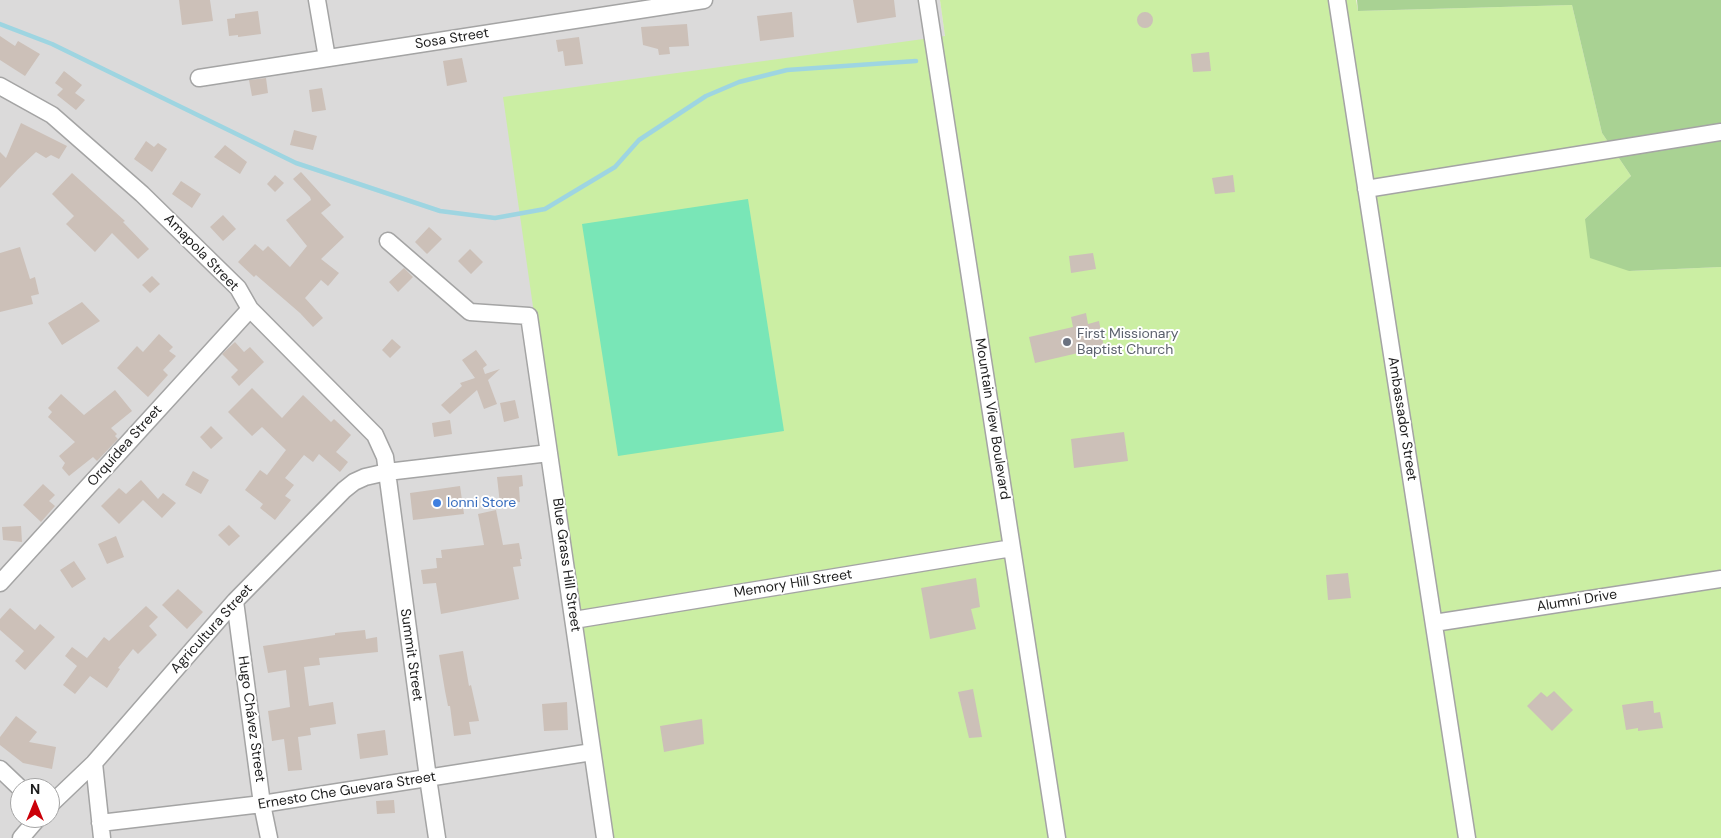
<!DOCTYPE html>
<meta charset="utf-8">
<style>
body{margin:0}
#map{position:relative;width:1721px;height:838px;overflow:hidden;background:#efeae2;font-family:"DM Sans",sans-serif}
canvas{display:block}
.north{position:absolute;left:10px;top:778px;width:50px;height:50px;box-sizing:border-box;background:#fff;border:1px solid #a5a5a5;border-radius:50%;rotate:0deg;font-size:14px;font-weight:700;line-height:20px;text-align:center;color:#1d1d1d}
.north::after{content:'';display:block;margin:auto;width:18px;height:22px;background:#cb0009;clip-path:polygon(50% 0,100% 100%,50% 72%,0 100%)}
</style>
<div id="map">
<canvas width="1721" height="838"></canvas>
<div class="north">N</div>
</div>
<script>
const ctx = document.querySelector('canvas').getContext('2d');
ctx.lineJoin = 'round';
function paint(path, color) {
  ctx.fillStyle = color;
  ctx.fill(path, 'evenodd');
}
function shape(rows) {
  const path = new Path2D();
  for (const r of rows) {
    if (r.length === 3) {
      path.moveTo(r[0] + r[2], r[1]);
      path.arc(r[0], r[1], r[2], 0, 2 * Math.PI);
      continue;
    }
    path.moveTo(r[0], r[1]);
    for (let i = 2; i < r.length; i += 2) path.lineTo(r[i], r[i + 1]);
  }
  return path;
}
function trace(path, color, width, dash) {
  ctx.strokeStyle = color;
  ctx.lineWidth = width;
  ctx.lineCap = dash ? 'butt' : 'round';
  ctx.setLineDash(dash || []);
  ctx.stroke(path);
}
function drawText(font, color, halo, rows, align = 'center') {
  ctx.font = font + ' "DM Sans",sans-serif';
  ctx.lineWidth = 4;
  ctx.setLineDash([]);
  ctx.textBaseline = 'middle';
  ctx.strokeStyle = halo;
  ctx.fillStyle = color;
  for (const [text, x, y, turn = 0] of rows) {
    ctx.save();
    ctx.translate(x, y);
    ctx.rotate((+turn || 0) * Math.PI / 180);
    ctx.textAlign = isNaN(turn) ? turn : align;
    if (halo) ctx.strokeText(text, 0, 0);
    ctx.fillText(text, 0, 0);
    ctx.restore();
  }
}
const residential = shape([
 [0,0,940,0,945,35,609,838,0,838],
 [20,788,50,788,50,818,20,818]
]);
const grass = shape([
 [940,0,1356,0,1358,11,1572,5,1602,133,1631,176,1585,219,1629,271,1721,267,1721,838,609,838,503,97,945,36]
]);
const forest = shape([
 [1357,0,1721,0,1721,267,1629,271,1590,258,1585,219,1631,176,1602,133,1572,5,1358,11]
]);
const pitch = shape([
 [748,199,784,431,618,456,582,224]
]);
const stream = shape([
 [0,24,52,44,296,163,440,211,495,218,545,209,615,167,639,140,706,96,739,82,787,70,916,61]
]);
const building = shape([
 [179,0,210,0,213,21,182,25],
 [853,0,894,0,896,17,857,23],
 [258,11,261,34,238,37,238,35,229,36,227,19,235,18,235,14],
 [1145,20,8],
 [792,12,794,37,760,41,757,16],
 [687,24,689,46,669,47,670,54,659,55,658,49,643,45,641,27],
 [0,36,15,46,18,41,40,54,25,76,0,60],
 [579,37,583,64,565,66,563,51,558,52,556,40],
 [1209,52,1211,71,1193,72,1191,54],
 [462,58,467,82,447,86,443,61],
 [64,71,82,85,75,93,85,100,76,110,57,95,63,89,55,83],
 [266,78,268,93,252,96,249,80],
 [322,88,326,110,312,112,309,90],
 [21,123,67,146,59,159,51,155,46,158,36,152,18,169,0,188,0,152,6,158],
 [294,130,317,136,313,150,290,145],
 [146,141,154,147,158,143,167,149,152,172,134,159],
 [225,145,247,162,240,174,214,157],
 [301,172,331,205,321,213,344,237,321,259,339,273,328,286,321,280,305,298,323,318,313,327,300,313,256,275,254,277,238,262,255,244,263,251,268,246,290,267,307,246,286,220,311,200,310,197,293,179],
 [72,173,125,221,123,222,149,249,138,259,112,233,95,252,66,224,74,216,52,194],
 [275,175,284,183,275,192,267,184],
 [1233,175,1235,192,1215,194,1212,178],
 [181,181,201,194,192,208,172,194],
 [223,215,236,229,223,241,210,227],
 [429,227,442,239,427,254,415,242],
 [20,247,30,279,35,277,39,294,31,296,33,304,0,312,0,253],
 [470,249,483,262,471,274,458,261],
 [1093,253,1096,269,1071,273,1069,256],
 [404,268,413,277,398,292,389,282],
 [152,276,160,284,150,293,142,285],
 [82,302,100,321,62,345,48,323],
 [1086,313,1088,324,1099,321,1104,347,1035,363,1029,337,1073,327,1071,317],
 [159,334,173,347,169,351,176,356,163,370,168,375,148,397,117,368,137,346,143,352],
 [392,339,401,347,390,358,382,350],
 [235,342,244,352,250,347,264,362,239,386,231,377,238,370,222,354],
 [476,350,487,365,483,368,485,374,500,369,488,380,497,404,484,409,477,390,450,414,441,405,462,386,460,383,475,378,462,360],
 [252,388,282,418,303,395,331,422,334,419,351,435,336,452,348,462,340,472,319,454,313,462,304,455,285,478,294,485,285,496,291,500,275,520,260,508,263,504,245,490,260,470,267,475,286,450,262,427,252,436,228,412],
 [115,390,132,411,111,428,117,434,115,436,118,439,97,461,93,457,69,476,62,468,65,463,59,456,75,442,48,417,52,412,48,408,61,394,84,415],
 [515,400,519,418,504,422,500,403],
 [450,420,452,434,434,437,432,423],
 [211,426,223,438,211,449,200,437],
 [1124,432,1128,461,1074,468,1071,439],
 [193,471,209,480,201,494,185,485],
 [522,475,523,486,519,487,520,502,500,504,497,477],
 [141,480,158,499,163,493,176,503,162,518,143,500,119,524,101,506,119,488,126,494],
 [43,484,55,495,49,501,55,506,41,522,23,505],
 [460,486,464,514,413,520,410,493],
 [496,510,503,545,519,543,522,559,520,559,521,566,513,567,519,599,441,614,436,583,423,584,421,570,437,568,436,558,442,558,441,550,484,545,478,514],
 [229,525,240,536,229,546,218,535],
 [21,526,22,542,3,540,2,527],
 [116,536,124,557,107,564,98,544],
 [74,561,86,579,72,588,60,570],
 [1348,573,1351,598,1328,600,1326,575],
 [976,578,980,607,971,609,976,629,930,639,921,588],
 [178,589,203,612,187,629,162,605],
 [146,606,158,617,149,626,157,635,138,654,133,649,118,668,120,669,107,688,90,676,75,694,63,685,77,666,65,656,72,647,87,658,104,637,109,641],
 [10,608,35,630,40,624,55,637,25,670,15,661,24,651,0,630,0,619],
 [365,630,366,639,377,637,378,652,319,658,320,665,304,667,309,706,333,702,336,724,310,728,311,735,298,737,302,770,288,771,284,739,272,741,268,711,290,707,286,670,268,673,263,646,335,635,335,633],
 [463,651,469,686,471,685,479,721,469,722,471,734,454,736,450,706,448,706,445,691,439,655],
 [973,689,982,737,969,738,958,692],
 [1554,691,1573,710,1552,731,1527,706,1541,692,1547,697],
 [1649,701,1653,701,1654,713,1660,712,1663,728,1638,731,1638,728,1626,730,1622,705],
 [567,702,568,730,544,731,542,704],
 [16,716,37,732,29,742,56,747,52,769,23,763,0,745,0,737],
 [702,719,704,744,664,752,660,726],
 [385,730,388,755,360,759,357,734],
 [394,800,395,813,377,814,376,801]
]);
const street = shape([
 [317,0,327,58],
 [927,0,1057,838],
 [1337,0,1467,838],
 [199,78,704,0],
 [0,86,52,115,142,194,238,288,250,309,375,435,385,457,428,778,437,838],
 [1366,189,1721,132],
 [388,241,470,312,529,316,605,838],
 [0,583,250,309],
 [235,601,262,804,269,838],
 [574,620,1012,548],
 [1434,623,1721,579],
 [94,763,102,838],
 [0,769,20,788],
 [50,805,94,763,235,601,344,490,354,482,365,477,387,472,549,453],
 [100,823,262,804,592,752],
 [21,838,38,818]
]);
const markers = [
 [1067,342,5,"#6b7280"],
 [437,503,5,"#3f7fe0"]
];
const streetNames = [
 ["Sosa Street",452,39,-9],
 ["Amapola Street",201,253,46],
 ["Mountain View Boulevard",992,419,81],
 ["Ambassador Street",1402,419,81],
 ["Orquídea Street",125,446,-48],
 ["Blue Grass Hill Street",566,565,82],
 ["Memory Hill Street",793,584,-9],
 ["Alumni Drive",1577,601,-9],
 ["Agricultura Street",212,629,-48],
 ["Summit Street",411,655,82],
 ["Hugo Chávez Street",251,719,82],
 ["Ernesto Che Guevara Street",347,791,-9]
];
const worshipNames = [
 ["First Missionary",1077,334],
 ["Baptist Church",1077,350]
];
const shopNames = [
 ["Ionni Store",447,503]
];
paint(residential, '#dbdada');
paint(grass, '#cbeea3');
paint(forest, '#a9d293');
paint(pitch, '#79e6b7');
trace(stream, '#9ed5e1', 4.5);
paint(building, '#ccc0b8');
trace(street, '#a4a4a4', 19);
trace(street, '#fff', 16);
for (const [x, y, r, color] of markers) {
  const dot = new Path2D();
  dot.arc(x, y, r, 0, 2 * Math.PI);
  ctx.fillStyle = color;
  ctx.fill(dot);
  trace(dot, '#fff', 2);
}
drawText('14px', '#1d1d1d', '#fff', streetNames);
drawText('14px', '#5b616d', '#fff', worshipNames, 'left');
drawText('14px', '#366cbe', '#fff', shopNames, 'left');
</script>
